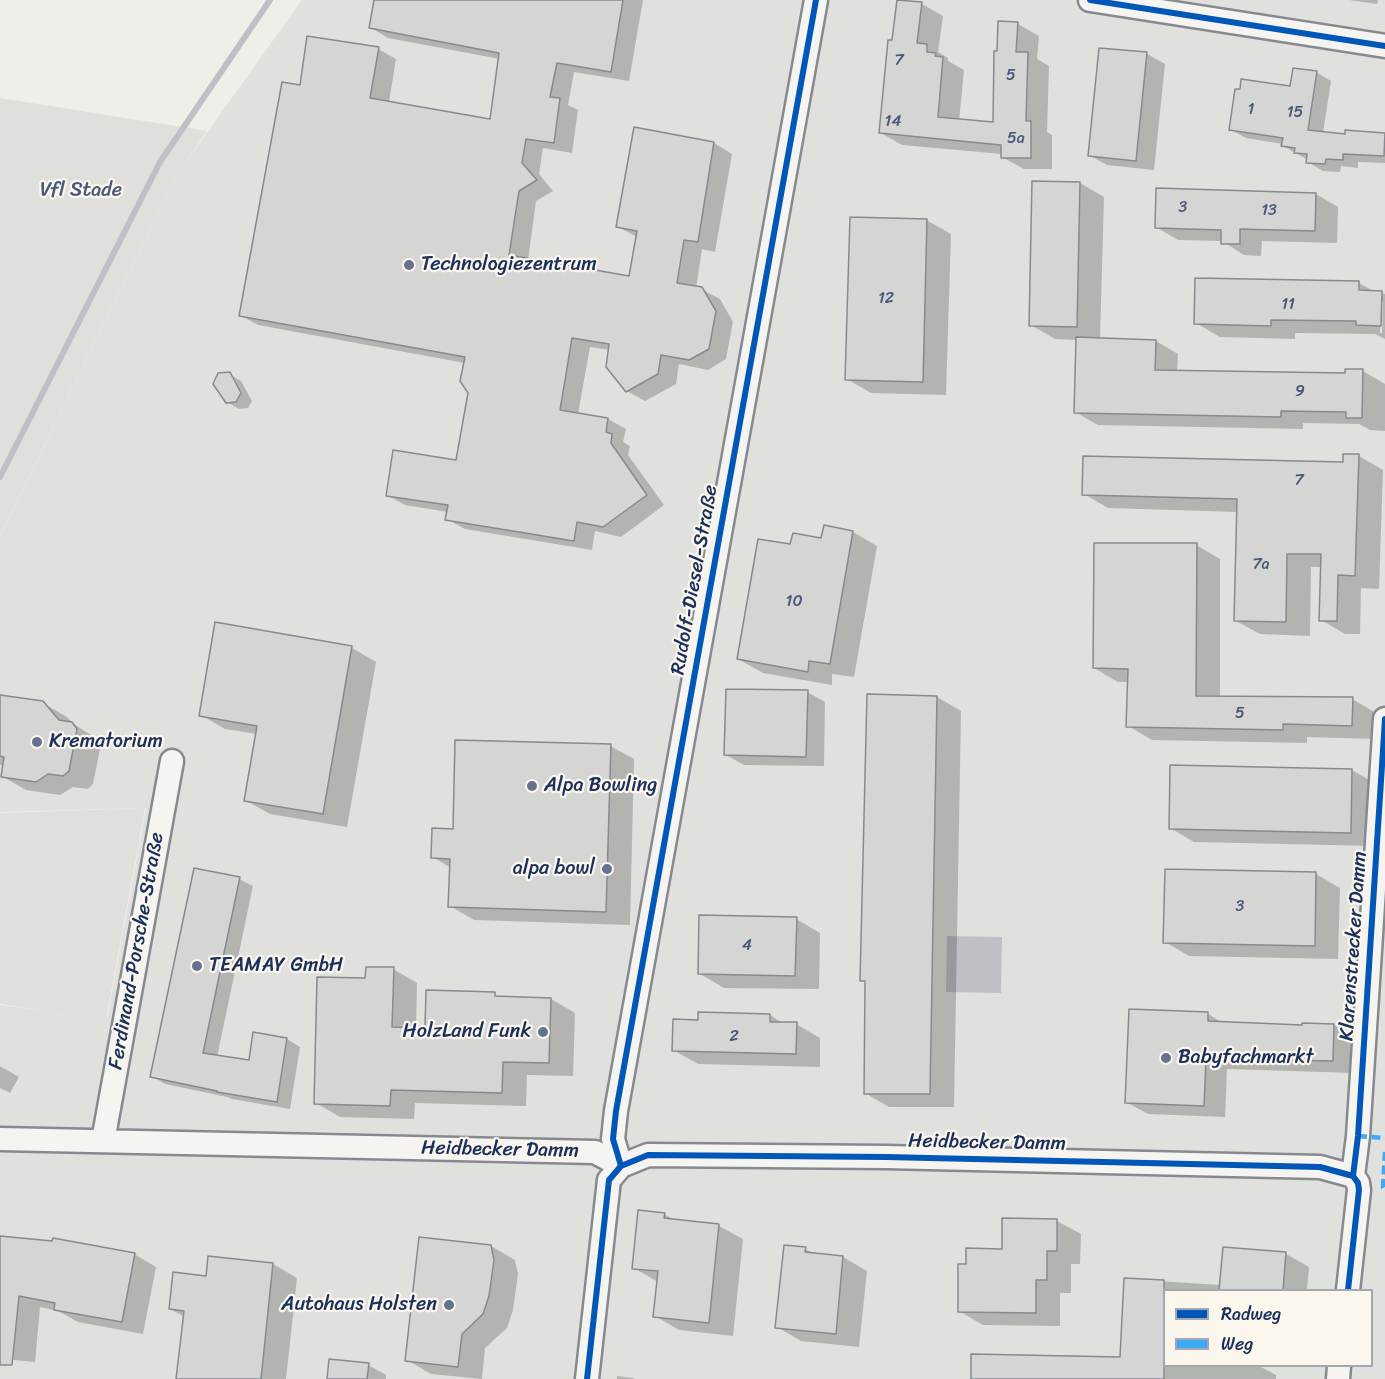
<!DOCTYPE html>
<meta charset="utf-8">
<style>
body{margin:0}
#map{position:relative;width:1385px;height:1379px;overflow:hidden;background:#efeee9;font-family:Sriracha,sans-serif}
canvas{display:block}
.legend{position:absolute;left:1163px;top:1289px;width:210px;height:78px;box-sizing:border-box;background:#fbf7ec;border:2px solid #a1a7b3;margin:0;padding:8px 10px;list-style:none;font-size:18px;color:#1b2f5e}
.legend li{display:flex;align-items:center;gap:12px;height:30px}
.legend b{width:30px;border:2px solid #a1a7b3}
</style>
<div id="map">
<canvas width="1385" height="1379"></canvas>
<ul class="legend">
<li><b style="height:8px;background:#0057b8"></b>Radweg</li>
<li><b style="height:8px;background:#3fa9f5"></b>Weg</li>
</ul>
</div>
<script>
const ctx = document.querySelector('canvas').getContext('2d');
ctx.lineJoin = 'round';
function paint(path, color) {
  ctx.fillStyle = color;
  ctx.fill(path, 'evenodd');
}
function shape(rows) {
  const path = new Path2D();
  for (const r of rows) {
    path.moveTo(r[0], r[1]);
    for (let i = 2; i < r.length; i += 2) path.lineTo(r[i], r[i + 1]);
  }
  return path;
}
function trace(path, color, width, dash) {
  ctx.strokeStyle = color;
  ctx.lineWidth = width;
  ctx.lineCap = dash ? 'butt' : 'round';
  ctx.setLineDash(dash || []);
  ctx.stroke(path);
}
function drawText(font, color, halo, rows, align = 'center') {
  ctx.font = font + ' Sriracha,sans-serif';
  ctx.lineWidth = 4.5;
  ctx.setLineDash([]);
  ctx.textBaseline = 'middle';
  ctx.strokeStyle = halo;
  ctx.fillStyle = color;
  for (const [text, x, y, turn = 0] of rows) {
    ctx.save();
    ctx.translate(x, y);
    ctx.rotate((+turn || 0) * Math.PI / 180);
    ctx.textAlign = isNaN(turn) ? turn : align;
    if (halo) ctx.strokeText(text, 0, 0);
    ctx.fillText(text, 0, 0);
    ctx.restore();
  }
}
const built = shape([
 [302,0,1385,0,1385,1379,0,1379,0,1005,107,1019,146,808,0,812,0,536,178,173],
 [1164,1290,1372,1290,1372,1366,1164,1366]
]);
const green = shape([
 [0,98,207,131,178,173,0,535],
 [145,808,106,1020,0,1004,0,813]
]);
const water = shape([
 [947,936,1002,937,1001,993,946,992]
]);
const shadow = shape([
 [375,0,643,0,629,81,574,72,568,105,578,110,572,153,543,148,539,174,553,191,536,201,528,260,630,277,637,237,618,227,635,129,714,143,732,154,715,252,702,249,696,288,701,289,720,299,733,322,726,359,708,370,679,364,676,384,645,401,627,391,610,350,590,347,578,414,608,419,626,429,623,442,630,446,628,455,664,505,621,537,595,531,592,550,465,529,447,519,448,512,405,505,387,495,457,462,469,393,465,363,258,325,240,315,301,87,378,49,396,59,389,102,491,120,500,59,388,38,370,27],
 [1349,0,1378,0,1377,4],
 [922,4,943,16,938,52,948,58,948,61,964,70,959,121,994,124,998,53,1018,24,1039,36,1037,59,1049,66,1047,132,1052,135,1052,169,1024,169,1002,157,1002,154,902,145,881,133,893,42],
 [1147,54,1165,64,1154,170,1107,165,1089,155],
 [1316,72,1331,81,1323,133,1346,136,1347,132,1385,134,1385,163,1358,162,1358,168,1341,166,1340,172,1323,171,1308,162,1308,160,1283,146,1283,144,1246,138,1231,130],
 [1080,183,1104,197,1100,340,1156,341,1178,354,1177,371,1346,374,1363,371,1385,384,1385,431,1370,430,1359,424,1303,423,1303,429,1098,425,1075,412,1078,340,1055,339,1031,325],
 [1316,194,1338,207,1337,243,1262,241,1261,256,1244,255,1222,241,1178,240,1156,227],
 [926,220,951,234,946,395,871,393,847,379],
 [1359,283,1375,292,1385,294,1385,339,1375,334,1295,333,1295,339,1220,337,1196,323],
 [1380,302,1383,302,1382,333,1380,333],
 [229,374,241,381,252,401,248,408,239,409,227,402],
 [1359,456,1383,470,1379,589,1361,588,1360,634,1345,634,1321,620,1322,567,1311,567,1310,636,1260,634,1236,621,1238,512,1108,508,1084,494,1344,464],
 [853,532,877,546,854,677,832,674,832,685,763,673,738,659,792,546],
 [1196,545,1220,559,1220,698,1352,699,1376,713,1376,739,1307,737,1307,743,1152,740,1128,726,1129,682,1118,682,1094,668],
 [352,648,376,662,347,827,270,814,245,800,257,734,225,729,201,715],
 [807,692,825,702,824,766,744,765,726,755],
 [0,696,43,703,67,717,75,725,96,738,101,744,93,784,88,789,73,787,60,795,26,790,2,776,4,766,0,765],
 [937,697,961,711,954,1107,889,1107,865,1093,866,983,862,980],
 [610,746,634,759,630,925,474,920,450,906,451,868,433,857,454,831],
 [1172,766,1352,770,1376,784,1375,846,1194,842,1170,828],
 [1167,870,1316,874,1340,888,1338,959,1189,956,1165,942],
 [239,879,253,886,217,1057,250,1062,287,1039,300,1047,290,1109,232,1099,227,1097,165,1084,152,1076],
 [796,919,820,933,819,989,724,988,700,974],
 [393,969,417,983,416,1029,427,1029,494,994,501,998,551,999,575,1013,573,1076,527,1075,526,1106,415,1103,414,1119,340,1117,316,1103,367,980],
 [1208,1014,1223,1023,1304,1026,1334,1025,1355,1038,1354,1073,1227,1069,1225,1117,1148,1114,1126,1102],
 [770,1015,784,1024,796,1024,820,1038,820,1067,698,1064,673,1050,700,1021],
 [0,1066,19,1077,10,1093,0,1088],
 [664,1214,676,1221,719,1226,743,1239,733,1336,679,1330,655,1316,658,1282,634,1268],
 [1057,1221,1081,1234,1080,1264,1071,1264,1071,1293,1060,1293,1060,1326,983,1325,959,1311,968,1265,1003,1250],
 [0,1237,134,1254,156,1267,143,1334,78,1322,58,1311,40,1307,35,1362,14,1360,0,1352],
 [491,1246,515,1260,518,1274,513,1310,507,1328,485,1348,482,1379,431,1374,407,1360],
 [805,1249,815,1254,843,1257,867,1271,859,1347,801,1341,777,1327],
 [1286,1254,1309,1267,1307,1290,1164,1290,1164,1366,1259,1366,1276,1375,1276,1379,972,1379,1121,1359,1126,1279,1221,1285],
 [209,1258,273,1264,297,1278,286,1379,178,1379,185,1317,170,1309,207,1277],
 [368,1365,386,1375,386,1379,328,1379],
 [617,1376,633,1378,635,1379,617,1379]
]);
const stream = shape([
 [0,477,160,162,270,0]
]);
const building = shape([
 [374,0,623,0,611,72,557,63,550,97,560,98,554,143,526,139,522,163,537,180,519,191,509,255,629,276,637,231,616,227,634,127,714,142,698,242,684,240,677,283,702,287,716,311,709,349,689,360,661,355,658,374,626,392,606,367,609,344,572,338,560,410,608,418,606,432,612,434,611,443,647,495,603,527,577,522,574,541,445,520,448,505,386,496,393,450,456,460,468,393,460,381,465,357,239,316,282,82,300,85,307,36,379,47,370,98,490,119,499,53,369,28,374,0],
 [897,0,922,2,917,43,927,44,927,52,936,53,935,56,943,57,938,117,993,122,994,51,997,51,998,21,1018,22,1016,52,1028,52,1026,121,1031,121,1031,158,1001,158,1001,145,879,133,888,40,892,40,897,0],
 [1099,48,1147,52,1136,161,1088,156,1099,48],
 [1293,68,1317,71,1308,130,1345,134,1345,130,1385,133,1384,156,1343,154,1343,160,1326,159,1325,164,1306,163,1307,154,1294,153,1295,148,1281,146,1283,138,1229,130,1235,89,1240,89,1241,79,1290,86,1293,68],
 [1032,181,1080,182,1077,327,1029,326,1032,181],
 [1156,188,1316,193,1315,231,1240,229,1240,244,1221,244,1221,230,1155,228,1156,188],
 [850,217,927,219,923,382,845,380,850,217],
 [1195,278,1359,281,1359,290,1382,291,1381,326,1356,325,1356,321,1271,320,1271,326,1194,324,1195,278],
 [1076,337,1156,340,1155,370,1345,373,1345,369,1363,369,1362,418,1346,418,1346,412,1281,411,1281,417,1074,413,1076,337],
 [230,372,241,393,236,402,226,403,213,384,218,373,230,372],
 [1343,454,1359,454,1355,576,1338,575,1337,621,1319,621,1321,554,1287,554,1286,622,1234,621,1237,499,1082,495,1083,456,1343,462,1343,454],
 [824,525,853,531,830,664,809,661,808,672,737,659,758,539,790,544,793,533,821,538,824,525],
 [1094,543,1197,543,1196,696,1353,697,1352,726,1283,724,1283,730,1126,727,1128,669,1093,668,1094,543],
 [215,622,352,646,323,814,244,801,257,726,199,716,215,622],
 [726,689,808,690,806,757,724,755,726,689],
 [867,694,937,696,930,1094,864,1094,865,981,860,981,867,694],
 [0,695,43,701,59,720,72,722,77,729,69,771,63,776,48,774,36,782,1,777,4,757,0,756,0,695],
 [455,740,611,744,606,912,448,907,450,859,431,858,432,828,453,829,455,740],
 [1170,765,1352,769,1351,833,1169,829,1170,765],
 [194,868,240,877,203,1053,249,1060,253,1032,287,1038,277,1102,217,1092,217,1091,150,1077,194,868],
 [1165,869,1316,872,1315,946,1163,943,1165,869],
 [699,915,797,917,795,976,698,974,699,915],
 [366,967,394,967,392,1027,425,1028,426,990,495,992,495,996,551,998,549,1063,503,1062,502,1093,391,1090,390,1106,314,1104,317,977,365,978,366,967],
 [1129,1009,1208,1012,1208,1021,1302,1025,1302,1023,1334,1024,1333,1061,1206,1058,1204,1106,1125,1103,1129,1009],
 [698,1012,770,1014,770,1022,797,1022,796,1054,672,1051,673,1019,698,1020,698,1012],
 [638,1210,665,1213,664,1218,719,1224,709,1323,653,1317,658,1271,632,1269,638,1210],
 [1002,1218,1057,1219,1057,1251,1047,1251,1047,1280,1036,1280,1036,1313,958,1312,958,1264,966,1264,966,1248,1002,1249,1002,1218],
 [0,1236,52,1241,53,1238,135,1253,122,1322,54,1310,55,1303,19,1296,12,1365,0,1365,0,1236],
 [419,1237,491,1245,494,1260,489,1296,483,1314,462,1334,458,1367,405,1361,419,1237],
 [784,1245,806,1247,805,1252,843,1256,836,1334,775,1328,784,1245],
 [1223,1247,1286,1252,1283,1290,1219,1290,1223,1247],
 [208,1256,273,1263,261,1379,176,1379,184,1311,169,1309,173,1272,206,1276,208,1256],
 [1124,1278,1164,1280,1164,1379,971,1379,971,1354,1120,1357,1124,1278],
 [329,1359,369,1363,367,1379,327,1379,329,1359]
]);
const minor = shape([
 [1090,0,1385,46],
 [0,1139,595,1152,621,1166],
 [103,1141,172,761],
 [621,1166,613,1139,616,1111,816,0],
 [1353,1176,1358,1136,1385,719],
 [1348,1290,1359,1190,1358,1183,1353,1176],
 [587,1379,609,1180,621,1166,648,1155,886,1157,1320,1167,1353,1176],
 [1338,1379,1339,1366]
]);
const quiet = shape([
 [1358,1136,1385,1138],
 [1385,1152,1383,1187,1385,1190]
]);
const cycleway = shape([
 [1090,0,1385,46],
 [621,1166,613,1139,616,1111,816,0],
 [1353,1176,1358,1136,1385,719],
 [1348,1290,1359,1190,1358,1183,1353,1176],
 [587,1379,609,1180,621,1166,648,1155,886,1157,1320,1167,1353,1176]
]);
const markers = [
 [409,265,6,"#65728f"],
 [37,742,6,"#65728f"],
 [532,786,6,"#65728f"],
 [607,869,6,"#65728f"],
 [197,966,6,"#65728f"],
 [543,1032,6,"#65728f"],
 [1166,1058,6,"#65728f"],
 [449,1305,6,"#65728f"]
];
const numberNames = [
 ["7",899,61],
 ["5",1011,76],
 ["1",1251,110],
 ["15",1295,113],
 ["14",893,122],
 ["5a",1016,139],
 ["3",1183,208],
 ["13",1269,211],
 ["12",886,299],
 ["11",1288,305],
 ["9",1300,392],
 ["7",1299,481],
 ["7a",1261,565],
 ["10",794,602],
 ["5",1240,714],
 ["3",1240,907],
 ["4",747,946],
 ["2",734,1037]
];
const parkNames = [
 ["Vfl Stade",81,191]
];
const poiNames = [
 ["Technologiezentrum",421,265],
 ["Krematorium",49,742],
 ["Alpa Bowling",544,786],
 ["alpa bowl",595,869,"right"],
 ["TEAMAY GmbH",209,966],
 ["HolzLand Funk",531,1032,"right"],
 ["Babyfachmarkt",1178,1058],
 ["Autohaus Holsten",437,1305,"right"]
];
const streetNames = [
 ["Rudolf-Diesel-Straße",695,580,-80],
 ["Klarenstrecker Damm",1354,946,-86],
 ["Ferdinand-Porsche-Straße",137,951,-80],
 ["Heidbecker Damm",987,1143,1],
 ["Heidbecker Damm",500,1150,1]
];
paint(built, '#e0e0dd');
paint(green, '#dfdfdc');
paint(water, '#bec0c6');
paint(shadow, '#0003');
trace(stream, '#bec0c6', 6);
paint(building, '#d5d5d4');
trace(building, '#868a90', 1.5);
trace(minor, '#868a90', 27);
trace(minor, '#f5f4f0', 22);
trace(quiet, '#3fa9f5', 4.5, [9, 4.5]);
trace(cycleway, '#0057b8', 6);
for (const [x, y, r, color] of markers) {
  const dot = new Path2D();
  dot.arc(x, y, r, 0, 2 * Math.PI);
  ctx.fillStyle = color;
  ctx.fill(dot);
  trace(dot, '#fbf7ec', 2);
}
drawText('16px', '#4a587c', null, numberNames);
drawText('20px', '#49587b', '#fbf7ec', parkNames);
drawText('20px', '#1b2f5e', '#fbf7ec', poiNames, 'left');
drawText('20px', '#1b2f5e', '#fbf7ec', streetNames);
</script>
